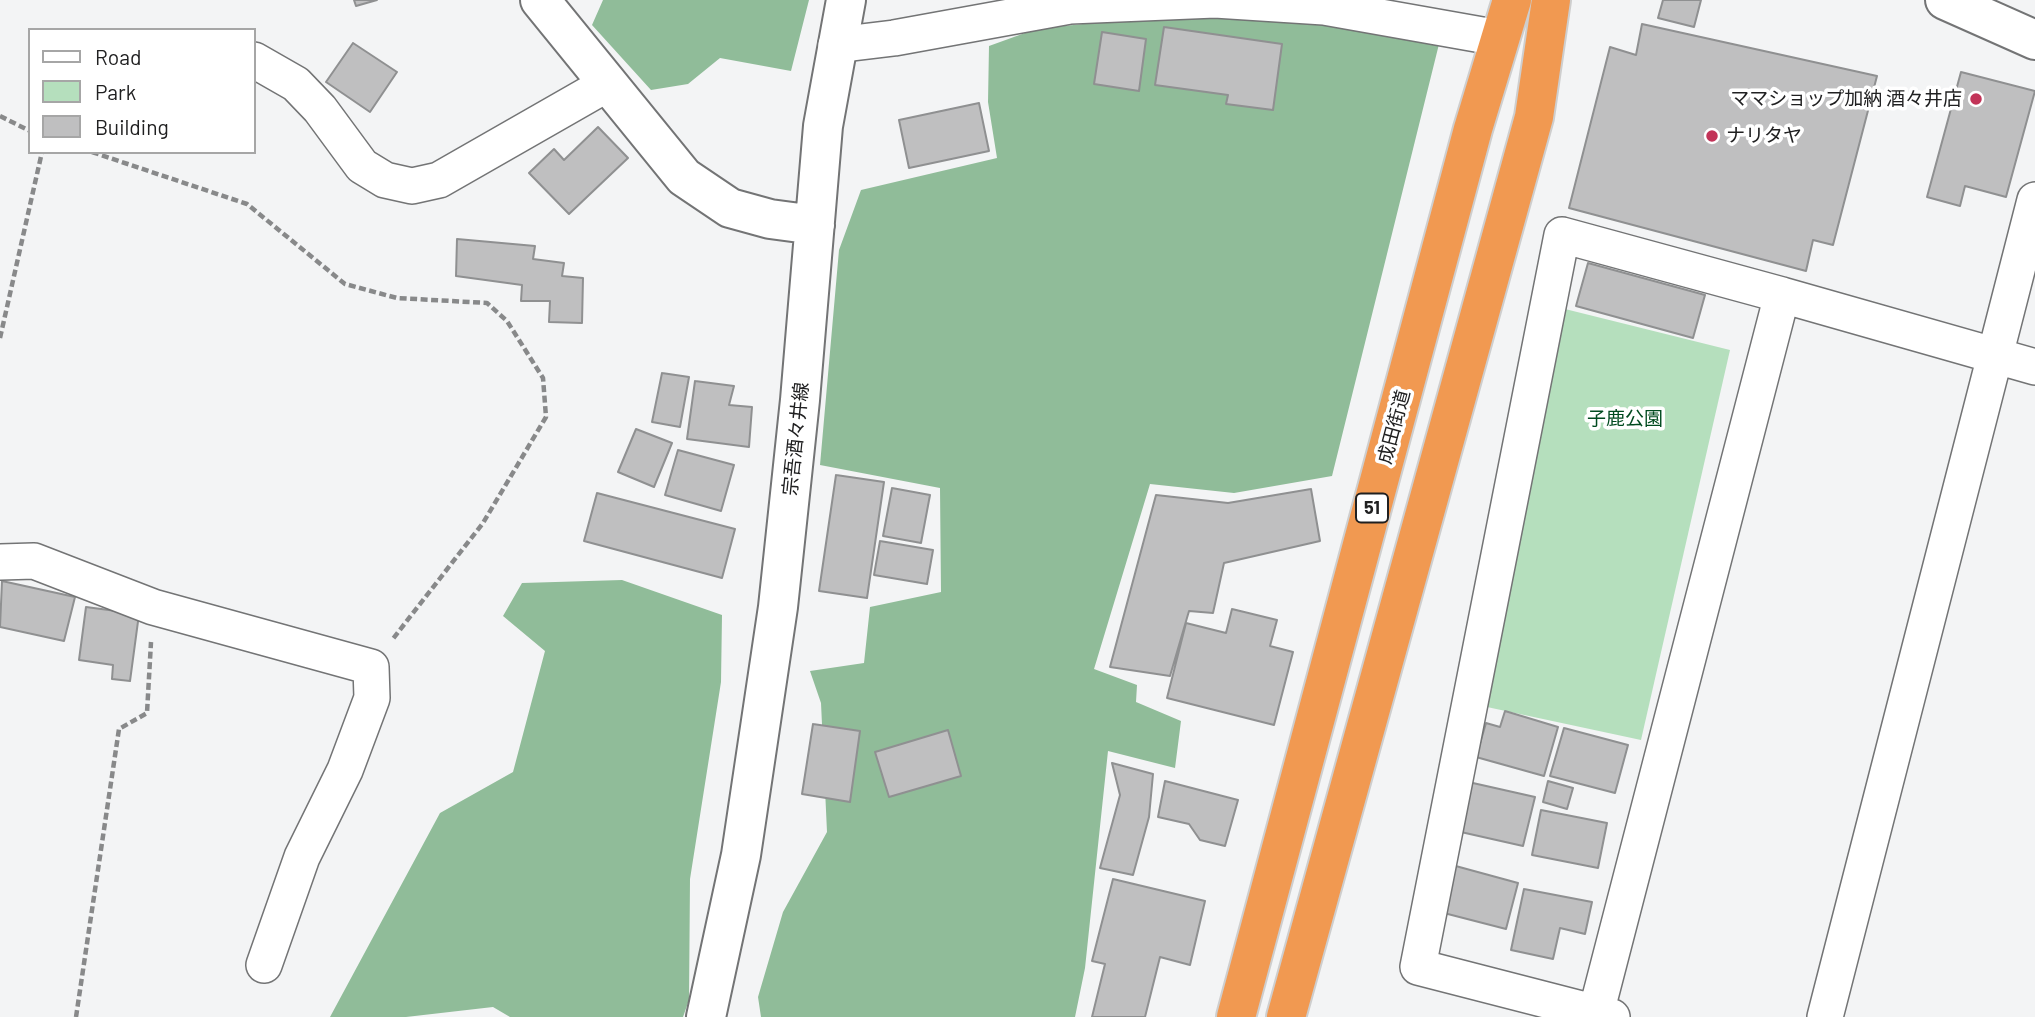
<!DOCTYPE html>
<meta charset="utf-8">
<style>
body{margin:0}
#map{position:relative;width:2035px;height:1017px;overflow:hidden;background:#f3f4f5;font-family:Barlow,sans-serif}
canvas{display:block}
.legend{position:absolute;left:28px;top:28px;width:228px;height:126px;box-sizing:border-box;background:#fff;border:2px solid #a6a6a6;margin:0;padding:9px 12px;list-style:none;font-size:21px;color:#202021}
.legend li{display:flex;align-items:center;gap:14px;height:35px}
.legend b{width:35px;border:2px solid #a6a6a6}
</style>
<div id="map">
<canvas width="2035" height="1017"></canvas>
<ul class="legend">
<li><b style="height:9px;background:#fff"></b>Road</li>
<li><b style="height:19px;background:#b5dfbd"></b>Park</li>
<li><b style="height:19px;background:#bfbfc0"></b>Building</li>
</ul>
</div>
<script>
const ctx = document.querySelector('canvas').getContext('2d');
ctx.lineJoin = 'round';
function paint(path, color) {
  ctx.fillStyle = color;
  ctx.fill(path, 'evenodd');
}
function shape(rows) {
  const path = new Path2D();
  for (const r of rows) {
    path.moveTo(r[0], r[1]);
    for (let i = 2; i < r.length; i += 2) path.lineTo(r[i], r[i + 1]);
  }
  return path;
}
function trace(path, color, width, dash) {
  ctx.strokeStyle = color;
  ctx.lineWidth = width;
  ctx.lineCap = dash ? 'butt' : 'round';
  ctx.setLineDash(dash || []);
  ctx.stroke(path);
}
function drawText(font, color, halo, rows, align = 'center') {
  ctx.font = font + ' Barlow,"Noto Sans JP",sans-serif';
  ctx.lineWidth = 7;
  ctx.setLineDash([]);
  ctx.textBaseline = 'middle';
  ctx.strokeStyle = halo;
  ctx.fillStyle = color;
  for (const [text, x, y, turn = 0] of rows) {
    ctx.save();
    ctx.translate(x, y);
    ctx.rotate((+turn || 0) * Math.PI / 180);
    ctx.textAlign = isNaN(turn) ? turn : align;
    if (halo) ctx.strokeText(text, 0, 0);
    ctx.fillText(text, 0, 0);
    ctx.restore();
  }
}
const green = shape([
 [1561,308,1730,350,1641,740,1473,704]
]);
const forest = shape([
 [603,0,809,0,791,71,720,58,688,84,651,90,592,25],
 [1167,15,1315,19,1440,40,1332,476,1234,493,1150,484,1094,669,1137,685,1136,702,1181,721,1175,768,1108,751,1085,968,1075,1017,761,1017,758,997,783,912,827,832,821,703,810,671,864,663,870,607,941,592,940,488,820,465,839,250,861,190,997,158,988,102,989,46,1036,29],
 [622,580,722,615,721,682,690,879,689,1000,683,1017,510,1017,493,1007,406,1017,330,1017,440,813,513,772,545,651,503,616,522,583]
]);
const building = shape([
 [354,0,377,0,356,6,354,0],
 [1663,0,1701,0,1694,27,1658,18,1663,0],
 [1642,24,1877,76,1833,245,1813,240,1806,271,1569,208,1610,47,1636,55,1642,24],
 [1164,27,1282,44,1273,110,1226,104,1228,95,1155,85,1164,27],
 [1102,32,1146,39,1139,91,1094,84,1102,32],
 [353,43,397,72,370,112,326,82,353,43],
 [1961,72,2035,91,2006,197,1965,186,1960,206,1927,197,1961,72],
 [979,103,989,151,909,168,899,120,979,103],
 [598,127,628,158,569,214,529,173,554,149,564,160,598,127],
 [457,239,535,246,533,259,564,263,562,276,583,278,582,323,549,322,550,301,521,301,522,285,456,276,457,239],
 [1588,263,1705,295,1693,338,1576,306,1588,263],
 [662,373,689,377,680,427,652,422,662,373],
 [695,381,734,386,729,405,752,407,749,447,687,439,695,381],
 [636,429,672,443,654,487,618,472,636,429],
 [678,450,734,465,721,511,665,495,678,450],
 [836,475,884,482,867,598,819,591,836,475],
 [892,488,930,495,921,543,883,536,892,488],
 [1311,489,1320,541,1224,563,1213,613,1189,611,1170,676,1110,667,1156,495,1228,503,1311,489],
 [597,493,735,529,722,578,584,541,597,493],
 [880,541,933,550,927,584,874,575,880,541],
 [2,581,75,597,64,641,0,627,2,581],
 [86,607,139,614,130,681,112,679,113,665,79,660,86,607],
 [1232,609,1277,620,1270,646,1293,652,1274,725,1167,698,1186,623,1226,633,1232,609],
 [1505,711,1558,727,1544,776,1476,757,1486,723,1500,727,1505,711],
 [813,724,860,731,850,802,802,794,813,724],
 [1564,728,1628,745,1615,793,1550,776,1564,728],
 [948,730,961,776,889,797,875,752,948,730],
 [1112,763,1153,774,1149,817,1133,875,1100,868,1120,795,1112,763],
 [1165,781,1238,800,1225,846,1200,840,1189,824,1158,817,1165,781],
 [1464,781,1535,797,1523,846,1452,830,1464,781],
 [1548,781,1573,788,1567,809,1543,802,1548,781],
 [1541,810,1607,823,1598,868,1532,855,1541,810],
 [1452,865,1518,883,1506,929,1440,912,1452,865],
 [1113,879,1205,901,1190,965,1160,957,1145,1017,1092,1017,1105,964,1092,961,1113,879],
 [1524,889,1592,902,1585,934,1560,928,1553,959,1511,950,1524,889]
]);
const path = shape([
 [0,116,30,131],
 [92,152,247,204,345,284,397,298,487,303,507,321,543,378,546,417,483,523,392,640],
 [0,338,42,152],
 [76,1017,119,729,147,713,151,642]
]);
const street = shape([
 [836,45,894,38,1070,6,1215,0,1324,7,1499,38],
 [254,60,296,84,320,109,362,166,385,180,412,186,439,180,607,84],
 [0,562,34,561,153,607,371,667,372,698,345,770,302,857,264,965],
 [1596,1013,1782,295,2035,367],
 [1612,1017,1418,967,1562,235,1782,295],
 [1825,1017,2035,200]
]);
const secondary = shape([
 [540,0,684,177,730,208,770,219,815,225],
 [1945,0,2035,40],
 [706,1017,741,855,778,607,800,400,823,126,846,0]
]);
const highway = shape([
 [1236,1017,1473,129,1512,0],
 [1286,1017,1534,117,1551,0]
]);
const markers = [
 [1976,99,7,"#c23358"],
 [1712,136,7,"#c23358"]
];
const shields = [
 [1372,508,32]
];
const shieldNames = [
 ["51",1372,508]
];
const poiNames = [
 ["ママショップ加納 酒々井店",1962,99],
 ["ナリタヤ",1726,136,"left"]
];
const parkNames = [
 ["子鹿公園",1625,419]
];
const streetNames = [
 ["成田街道",1394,427,-75],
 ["宗吾酒々井線",796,439,-84]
];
paint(green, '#b5dfbd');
paint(forest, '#90bc99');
paint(building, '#bfbfc0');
trace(building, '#8f9091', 2);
trace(street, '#737475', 38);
trace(secondary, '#737475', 42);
trace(highway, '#cecece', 42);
trace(path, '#88898a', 4.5, [7, 3.5]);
trace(street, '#fff', 35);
trace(secondary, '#fff', 38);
trace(highway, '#f19951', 38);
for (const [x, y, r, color] of markers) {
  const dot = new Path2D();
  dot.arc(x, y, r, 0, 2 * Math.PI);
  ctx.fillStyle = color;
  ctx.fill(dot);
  trace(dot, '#fff', 2.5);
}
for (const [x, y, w] of shields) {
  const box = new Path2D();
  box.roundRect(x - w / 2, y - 14.5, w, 29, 5);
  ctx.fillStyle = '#fff';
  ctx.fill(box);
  trace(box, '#202021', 2);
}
drawText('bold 18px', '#202021', null, shieldNames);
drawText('19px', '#202021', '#fff', poiNames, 'right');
drawText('19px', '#004a1f', '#fff', parkNames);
drawText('19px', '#202021', '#fff', streetNames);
</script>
